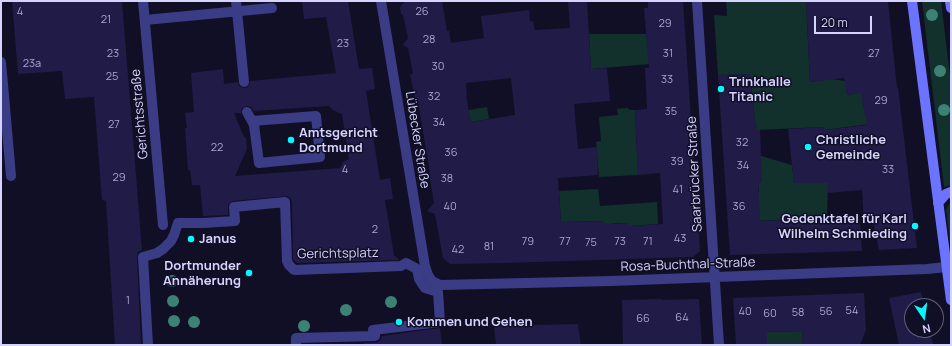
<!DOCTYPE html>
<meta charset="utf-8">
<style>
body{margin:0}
#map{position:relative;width:952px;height:346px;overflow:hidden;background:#110f26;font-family:Manrope,sans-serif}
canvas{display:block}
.frame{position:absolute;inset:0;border:2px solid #d5d4ff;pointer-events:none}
.north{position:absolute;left:904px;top:298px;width:40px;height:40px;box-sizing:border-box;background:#110f26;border:1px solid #5f5e7d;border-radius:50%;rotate:167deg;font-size:11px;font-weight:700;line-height:16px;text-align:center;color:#d5d4ff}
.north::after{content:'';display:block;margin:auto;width:14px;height:18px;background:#00faff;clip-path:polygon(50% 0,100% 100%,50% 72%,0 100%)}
.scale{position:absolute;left:814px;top:16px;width:58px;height:18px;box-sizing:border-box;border:2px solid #d5d4ff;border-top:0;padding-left:5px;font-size:12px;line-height:14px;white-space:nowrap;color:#d5d4ff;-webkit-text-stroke:3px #110f26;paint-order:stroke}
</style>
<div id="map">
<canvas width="952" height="346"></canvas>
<div class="frame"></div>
<div class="north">N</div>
<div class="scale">20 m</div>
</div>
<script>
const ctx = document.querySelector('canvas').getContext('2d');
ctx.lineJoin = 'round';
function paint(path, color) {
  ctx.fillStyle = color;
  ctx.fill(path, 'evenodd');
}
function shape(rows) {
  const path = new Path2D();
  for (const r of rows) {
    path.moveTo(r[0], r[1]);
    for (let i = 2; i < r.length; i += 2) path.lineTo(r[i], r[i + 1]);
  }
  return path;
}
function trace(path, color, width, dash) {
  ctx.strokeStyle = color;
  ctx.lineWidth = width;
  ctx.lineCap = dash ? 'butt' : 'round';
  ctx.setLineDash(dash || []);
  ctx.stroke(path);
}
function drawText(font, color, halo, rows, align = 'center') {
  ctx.font = font + ' Manrope,sans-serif';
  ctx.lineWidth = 3;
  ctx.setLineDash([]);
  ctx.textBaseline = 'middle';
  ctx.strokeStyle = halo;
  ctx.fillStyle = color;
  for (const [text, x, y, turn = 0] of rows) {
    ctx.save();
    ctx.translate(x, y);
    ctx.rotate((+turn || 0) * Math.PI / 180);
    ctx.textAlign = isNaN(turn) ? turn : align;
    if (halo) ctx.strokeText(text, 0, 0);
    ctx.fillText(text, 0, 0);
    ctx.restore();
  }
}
const green = shape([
 [726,1,806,1,810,82,832,79,845,81,847,95,858,93,866,88,862,99,865,113,870,124,824,130,824,127,756,130,750,74,718,75,714,15,727,16],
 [922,1,941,1,951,83,951,185,944,187],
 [589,34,646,34,646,37,648,37,650,64,591,69],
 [487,107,489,119,471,122,456,112],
 [628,108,629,110,635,110,638,175,599,177,596,142,601,141,599,117,618,115,617,109],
 [758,155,792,165,794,183,828,183,827,217,813,215,813,219,752,221,750,193,759,193,758,183,762,183],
 [598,189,600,206,657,202,658,224,629,226,629,223,615,223,604,226,603,221,561,222,559,191],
 [951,202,951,251,946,210,948,206],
 [802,331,803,345,767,345,767,332]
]);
const building = shape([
 [12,1,122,1,142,250,138,252,137,257,141,345,115,345,106,201,102,200,94,97,65,99,62,71,18,74],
 [302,1,348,1,359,69,372,68,375,89,366,91,380,180,390,178,393,199,385,200,394,255,399,260,297,263,293,259,292,202,290,198,287,196,233,201,228,205,228,215,203,216,200,185,192,185,190,170,188,170,185,128,187,128,185,113,194,112,191,73,223,69,224,84,238,82,239,86,244,88,248,87,250,81,336,73,326,17,304,19],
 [247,106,251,107,254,111,329,106,333,110,342,114,349,159,343,162,340,168,235,176,247,149,246,138,244,137,234,113,241,113,242,108],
 [405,1,442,1,447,31,449,31,451,43,484,38,481,16,529,10,530,21,533,21,535,30,570,28,568,1,587,1,591,69,607,68,610,101,574,104,578,149,597,147,598,175,558,178,561,222,604,221,604,224,629,223,629,226,663,224,660,173,638,175,635,110,647,109,645,68,649,68,644,8,648,8,648,1,683,1,700,251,693,257,506,263,450,264,443,258,435,214,427,211,434,203,429,172,430,172,418,102,416,102,410,75,413,73,408,48,403,45,408,38,403,15,401,14,400,7],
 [511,78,515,115,471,122,467,101,466,83],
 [806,1,888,1,897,88,898,88,917,248,879,250,873,221,864,223,862,190,828,193,828,183,794,183,788,129,824,127,824,130,867,125,861,93,847,95,844,78,810,82],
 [750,74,756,130,760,130,762,183,758,183,760,221,813,219,813,215,827,217,827,224,860,222,862,251,730,255,718,75],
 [921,292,924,306,912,306,912,330,930,330,933,345,899,345,889,298],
 [864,293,866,330,860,345,803,345,802,331,767,332,767,345,736,345,733,298],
 [662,299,662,300,699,299,702,345,623,345,622,300],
 [578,324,581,345,496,345,494,326],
 [440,328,442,345,364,345,364,343,378,342,380,340,382,336]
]);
const service = shape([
 [236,1,244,82],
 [145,20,272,8],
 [1,62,11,176],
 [247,112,254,125,259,163,320,157,316,116,252,121]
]);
const pedestrian = shape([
 [148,345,143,257,157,253,163,249,171,241,174,235,178,223,204,223,235,221,234,207,285,202,287,261,289,265,294,270,401,266,406,263,417,269,419,279,425,288,438,292,440,322,373,330,373,332,375,331,375,336,296,338,296,345]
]);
const minor = shape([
 [143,1,163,225],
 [381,1,425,266,428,275,432,281,440,285,611,281,927,269,946,267],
 [697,1,719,345]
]);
const secondary = shape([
 [912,1,951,300],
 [950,1,951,8],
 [938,203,946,194,951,192]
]);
const trees = [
 [932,15],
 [940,71],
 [944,110],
 [172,281],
 [173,301],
 [391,302],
 [346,310],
 [174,321],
 [194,322],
 [304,326]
];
const markers = [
 [721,89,4,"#00faff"],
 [291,140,4,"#00faff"],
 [808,147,4,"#00faff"],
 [915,226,4,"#00faff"],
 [191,239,4,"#00faff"],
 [249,273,4,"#00faff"],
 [399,322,4,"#00faff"]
];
const numberNames = [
 ["4",20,12],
 ["26",422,12],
 ["21",106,20],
 ["29",665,24],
 ["28",429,40],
 ["23",343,44],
 ["23",113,54],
 ["31",668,54],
 ["27",874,54],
 ["23a",32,64],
 ["30",438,67],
 ["25",112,77],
 ["33",667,80],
 ["32",434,97],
 ["29",881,101],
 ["35",671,112],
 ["34",439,123],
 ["27",114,125],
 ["32",742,143],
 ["22",217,148],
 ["36",451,153],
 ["39",677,162],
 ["34",743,166],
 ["4",345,170],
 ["33",888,170],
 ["29",119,178],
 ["38",447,179],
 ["41",678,190],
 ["40",450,207],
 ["36",739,207],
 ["2",375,230],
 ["43",680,239],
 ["79",528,242],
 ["77",565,242],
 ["73",620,242],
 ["71",648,242],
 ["75",591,243],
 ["81",489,247],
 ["42",458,250],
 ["1",128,301],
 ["54",852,311],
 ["40",745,312],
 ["56",826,312],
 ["58",798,313],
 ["60",770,314],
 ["64",682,318],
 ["66",643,319]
];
const poiNames = [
 ["Trinkhalle",729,82],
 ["Titanic",729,97],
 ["Amtsgericht",299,133],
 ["Dortmund",299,148],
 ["Christliche",816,140],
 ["Gemeinde",816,155],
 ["Gedenktafel für Karl",907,219,"right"],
 ["Wilhelm Schmieding",907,234,"right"],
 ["Janus",199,239],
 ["Dortmunder",241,266,"right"],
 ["Annäherung",241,281,"right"],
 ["Kommen und Gehen",407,322]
];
const streetNames = [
 ["Gerichtsstraße",140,114,-95],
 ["Lübecker Straße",417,140,81],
 ["Saarbrücker Straße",695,174,-93],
 ["Gerichtsplatz",338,254,-1],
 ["Rosa-Buchthal-Straße",688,265,-2]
];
paint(green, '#12302c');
paint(building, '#201b47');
trace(service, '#3a3d85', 10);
trace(pedestrian, '#3a3d85', 10);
trace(minor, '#3a3d85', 10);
trace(secondary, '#6b73ff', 10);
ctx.fillStyle = '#3b8275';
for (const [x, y] of trees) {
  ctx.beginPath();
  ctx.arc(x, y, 6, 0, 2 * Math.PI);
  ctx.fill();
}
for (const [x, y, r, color] of markers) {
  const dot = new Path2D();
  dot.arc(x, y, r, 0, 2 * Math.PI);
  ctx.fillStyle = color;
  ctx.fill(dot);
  trace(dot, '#110f26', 1.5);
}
drawText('11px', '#a8a6d1', null, numberNames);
drawText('bold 13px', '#d5d4ff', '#110f26', poiNames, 'left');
drawText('13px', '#d5d4ff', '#110f26', streetNames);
</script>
